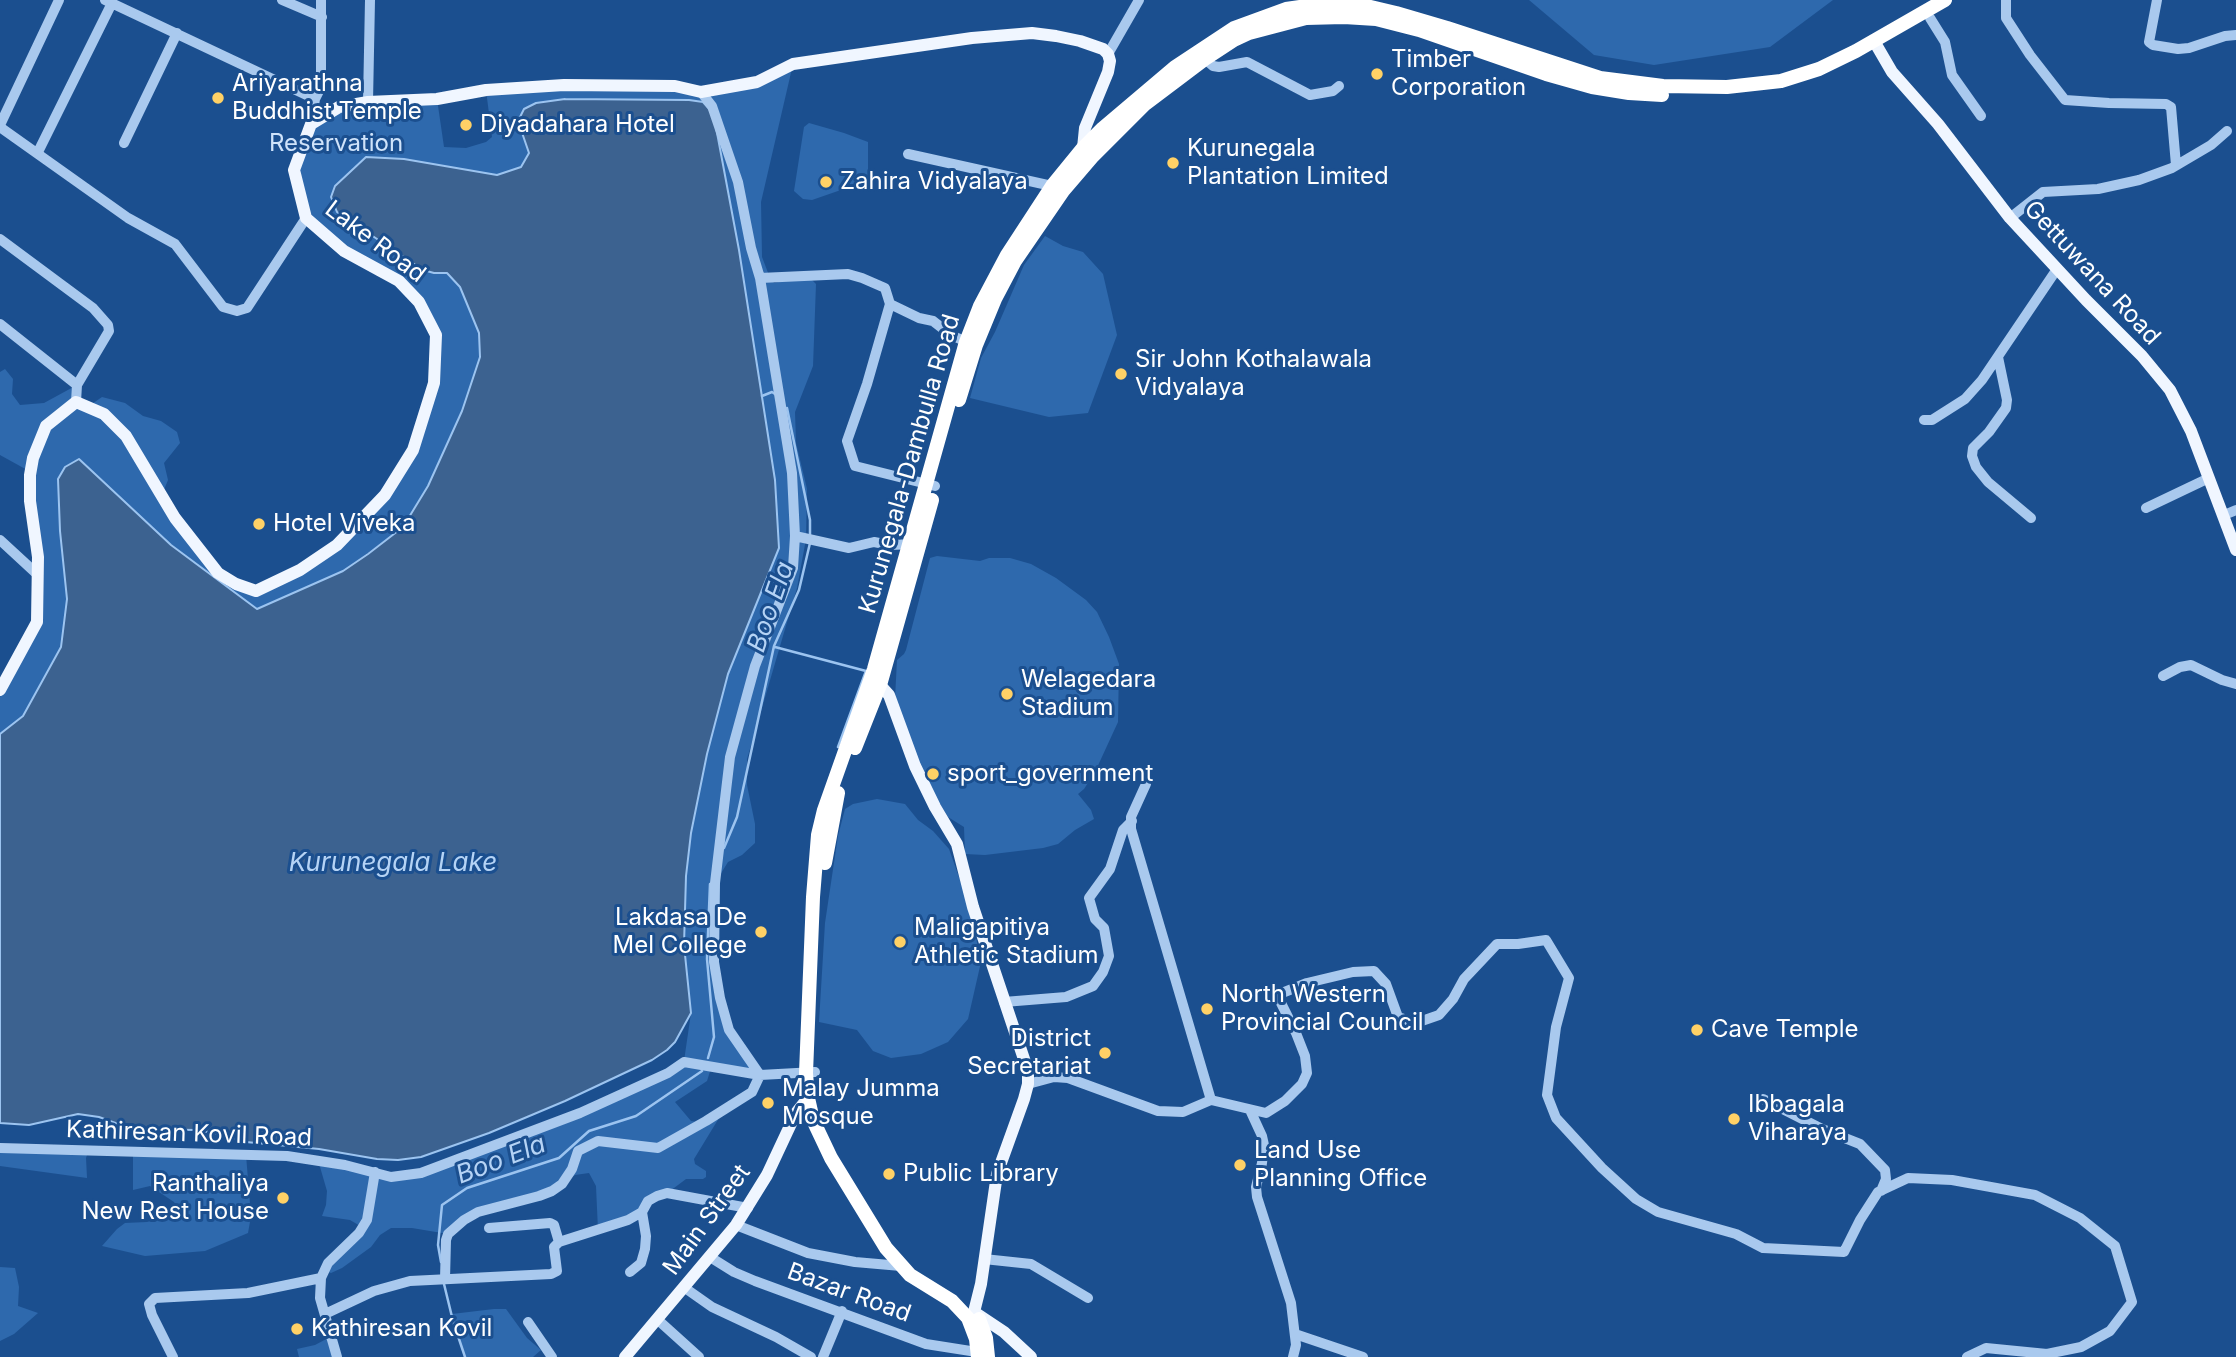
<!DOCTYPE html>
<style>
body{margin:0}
canvas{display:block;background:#1b4f8f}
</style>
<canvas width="2236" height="1357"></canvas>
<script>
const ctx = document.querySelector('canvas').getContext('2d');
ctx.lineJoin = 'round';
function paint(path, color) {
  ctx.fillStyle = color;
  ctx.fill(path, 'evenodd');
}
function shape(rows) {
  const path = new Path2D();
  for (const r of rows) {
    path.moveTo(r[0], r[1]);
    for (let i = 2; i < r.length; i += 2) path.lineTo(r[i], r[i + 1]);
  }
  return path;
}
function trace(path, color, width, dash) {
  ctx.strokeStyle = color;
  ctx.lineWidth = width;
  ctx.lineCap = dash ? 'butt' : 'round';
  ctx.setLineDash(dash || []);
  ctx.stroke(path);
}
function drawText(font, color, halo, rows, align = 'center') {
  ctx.font = font + ' Inter,sans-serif';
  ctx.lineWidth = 6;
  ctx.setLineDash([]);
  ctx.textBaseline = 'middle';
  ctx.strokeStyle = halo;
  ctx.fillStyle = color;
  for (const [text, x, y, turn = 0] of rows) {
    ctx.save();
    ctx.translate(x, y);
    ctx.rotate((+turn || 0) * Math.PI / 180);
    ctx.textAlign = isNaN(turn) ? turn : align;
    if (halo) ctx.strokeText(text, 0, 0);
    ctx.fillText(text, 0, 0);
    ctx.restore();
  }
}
const green = shape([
 [1529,0,1833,0,1770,47,1654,65,1594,55],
 [793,64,761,202,762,257,770,278,774,283,808,276,816,284,813,366,795,412,796,443,807,489,806,539,797,588,747,759,747,785,755,824,755,843,742,855,728,862,715,883,714,962,723,1012,760,1075,712,1065,707,1081,675,1102,691,1121,698,1122,719,1118,694,1159,695,1164,706,1171,706,1177,703,1179,686,1179,642,1212,598,1230,596,1186,589,1173,575,1175,552,1191,478,1212,448,1234,412,1228,391,1228,380,1235,371,1247,342,1268,331,1273,326,1271,362,1227,350,1220,322,1216,326,1205,327,1191,318,1160,391,1177,511,1140,684,1061,691,1013,684,945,686,876,691,833,707,754,728,674,779,548,775,480,739,250,712,106,703,102,663,99,565,99,536,103,518,121,529,153,521,167,497,175,404,159,366,157,335,185,331,197,394,249,423,270,434,273,447,272,460,287,479,333,480,357,462,411,428,486,403,527,343,571,257,610,171,545,78,460,60,531,67,599,61,647,23,716,0,734,0,690,37,622,29,471,0,455,0,372,5,369,13,379,12,394,20,405,44,403,77,385,77,403,89,406,102,397,125,403,143,416,161,421,177,432,180,443,164,463,168,480,161,497,218,573,257,591,337,545,413,450,434,383,436,335,419,302,306,218,294,170,311,124,339,107,437,99,444,147,466,148,486,142,492,137,486,90,733,87],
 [809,123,844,133,868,142,868,177,861,183,812,200,803,199,794,191,804,127],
 [1045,236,1063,246,1083,252,1103,274,1117,335,1088,413,1049,417,970,398,981,358,995,332,1024,265],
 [937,556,980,561,989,558,1010,558,1031,564,1056,578,1086,600,1097,612,1109,637,1119,664,1118,722,1095,772,1084,789,1078,794,1091,810,1094,819,1075,830,1058,844,1043,848,985,855,965,854,964,827,948,817,927,784,895,699,897,660,904,654,906,650,930,558],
 [877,799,905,804,918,820,933,831,949,849,970,908,981,962,968,1019,948,1042,921,1054,891,1058,873,1051,857,1030,819,1022,825,923,838,836,845,809,853,804],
 [0,1148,89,1149,86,1158,87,1178,0,1166],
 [133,1151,246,1155,251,1216,248,1233,205,1251,145,1256,102,1246,117,1229,125,1223,147,1222,173,1215,178,1208,174,1202,150,1186,133,1190],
 [0,1267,15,1268,19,1287,18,1306,38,1313,14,1334,0,1341],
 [494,1309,506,1309,527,1338,541,1350,533,1357,465,1357,452,1314],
 [332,1336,337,1357,299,1357,297,1349,315,1345]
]);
const water = shape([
 [565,99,689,100,703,102,710,110,715,122,739,250,775,480,779,548,728,674,707,754,691,833,686,876,684,945,691,1013,675,1042,667,1050,652,1060,565,1101,489,1133,421,1157,398,1160,377,1159,319,1149,246,1142,221,1134,196,1130,132,1129,99,1117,78,1114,29,1125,0,1123,0,734,23,716,61,647,67,599,60,531,58,479,65,467,79,459,171,545,257,609,343,571,368,554,403,527,428,486,462,411,480,357,479,333,460,287,447,273,434,273,423,270,337,212,331,197,335,186,366,157,404,159,497,175,521,167,529,153,518,121,524,109,536,103,565,99]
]);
const stream = shape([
 [762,396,772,392,775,394],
 [787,408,810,520,810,536],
 [775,647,866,671,838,747],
 [724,848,737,817,774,646,799,590,810,543],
 [708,1058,714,1037,707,959,710,884],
 [441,1262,438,1245,442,1205,467,1188,559,1158,589,1131,636,1116,702,1071],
 [444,1284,453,1321,465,1357]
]);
const minor = shape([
 [105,0,315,99,311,124],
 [282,0,322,17],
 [2006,0,2006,18,2030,55,2065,100,2109,103,2166,104,2171,107,2176,165],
 [2157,0,2149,42,2153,45,2178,49,2189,48,2225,36,2236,35],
 [1930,18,1945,42,1952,75,1981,116],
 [1108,54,1139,0],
 [1205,59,1213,66,1219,67,1247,62,1310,95,1333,91,1339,86],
 [315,99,321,87,321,0],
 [368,102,370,0],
 [0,125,59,0],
 [0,127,128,218,175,244,223,307,237,311,247,308,306,218],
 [124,143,177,33],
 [38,152,112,3],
 [908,154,1052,186],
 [2010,218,2043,192,2098,189,2139,180,2172,168,2211,145,2227,131],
 [0,239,93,308,108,325,109,331,77,385],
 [760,278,848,274,862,278,885,288,890,304,919,318,933,321,951,335,971,344],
 [890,304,867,384,847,441,855,466,935,486],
 [0,324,77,385,76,402],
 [1998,357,2007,400,2006,408,1989,432,1973,448,1972,456,1976,467,1988,482,2031,518],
 [1924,420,1932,420,1965,399,1982,380,2057,269],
 [2146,508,2209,478],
 [2224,515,2236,510],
 [795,536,849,548,874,542,890,545,914,544],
 [0,540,38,575],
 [2163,676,2180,667,2191,665,2222,680,2236,684],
 [1146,784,1131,817,1131,829,1211,1100],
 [1004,1002,1066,997,1093,986,1103,972,1109,956,1104,928,1095,919,1089,898,1110,869,1123,830,1132,821],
 [1028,1084,1054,1077,1068,1078,1158,1111,1183,1112,1211,1100,1266,1113,1285,1101,1302,1084,1307,1073,1305,1056,1296,1033,1277,995,1307,983,1353,972,1374,971,1386,984,1398,1017,1416,1023,1439,1015,1453,999,1464,979,1497,944,1518,944,1546,940,1569,978,1556,1027,1547,1095,1556,1118,1602,1168,1636,1199,1658,1212,1736,1234,1763,1248,1844,1252,1860,1220,1878,1192,1908,1178,1952,1180,2035,1195,2080,1218,2115,1246,2132,1302,2110,1331,2081,1347,2047,1354,1986,1348,1967,1357],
 [1763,1099,1822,1129,1860,1144,1885,1170,1886,1179,1881,1191],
 [1250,1110,1262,1136,1264,1145,1262,1163,1256,1187,1257,1197,1291,1303,1296,1345,1293,1357],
 [0,1148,287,1156,345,1165,391,1177,421,1173,580,1113,668,1073,684,1062,760,1075,815,1072],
 [736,1225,808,1253,855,1262,901,1266],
 [489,1228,550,1223,554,1225,559,1242],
 [710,1257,734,1272,755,1281,926,1344,983,1353],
 [984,1259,1031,1264,1088,1298],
 [630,1272,641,1263,645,1249,646,1236,642,1212],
 [445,1279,446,1240,448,1234,464,1220,478,1212,539,1196,552,1191,562,1184,572,1169,578,1151,598,1141,658,1148,706,1121,752,1092,760,1075,729,1030,720,998,714,962,715,883,730,757,755,666,793,568,795,536,792,473,760,278,751,248,738,182,712,106,701,92],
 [685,1288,712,1307,776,1337,811,1357],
 [325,1314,374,1291,410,1281,551,1274,557,1271,554,1247,559,1242,628,1220,642,1212,648,1201,657,1196,667,1193,748,1208],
 [658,1320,699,1357],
 [528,1322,552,1357],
 [1295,1334,1363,1357],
 [173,1357,152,1315,149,1304,155,1298,248,1293,321,1278],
 [337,1357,320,1298,321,1278,328,1263,359,1233,367,1220,375,1172],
 [823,1357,842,1311]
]);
const major = shape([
 [1874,41,1892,72,1938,124,2010,218,2086,300,2142,356,2170,390,2191,431,2236,550],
 [872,683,880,685,889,695,915,766,935,807,957,844,973,907,1028,1071,1028,1084,1024,1099,997,1174,981,1284,974,1312,1004,1332,1031,1357],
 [0,690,37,622,38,557,30,501,30,475,33,458,46,426,76,402,104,414,126,436,175,518,218,573,236,584,256,591,300,570,337,545,385,495,413,450,434,383,436,335,419,302,399,281,344,251,306,218,294,170,311,124,339,107,368,102,437,99,486,90,564,85,675,86,701,92,757,82,793,64,972,38,1032,33,1056,36,1080,41,1103,49,1108,54,1110,61,1108,72,1085,128,1083,148,1088,152],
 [625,1357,736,1225,767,1175,796,1113,808,1098]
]);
const highway = shape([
 [959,400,976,345,995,299,1015,261,1063,191,1093,156,1144,105,1205,59,1234,40,1249,33,1306,18,1344,17,1376,19,1419,30,1546,74,1592,87,1629,93,1662,95],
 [855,748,880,685,932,500],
 [825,863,838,793],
 [979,1319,986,1338,988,1357],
 [978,1357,976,1339,968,1318,952,1301,910,1275,886,1248,831,1158,813,1120,808,1098,806,1073,813,897,818,835,824,810,874,669,966,342,980,306,1007,255,1052,186,1083,148,1103,128,1175,67,1234,28,1286,9,1320,4,1362,5,1396,13,1447,28,1600,78,1663,86,1727,87,1781,81,1819,69,1856,51,1945,0]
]);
const markers = [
 [1377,74,7,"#ffd166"],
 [218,98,7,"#ffd166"],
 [466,125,7,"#ffd166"],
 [1173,163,7,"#ffd166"],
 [826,182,7,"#ffd166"],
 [1121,374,7,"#ffd166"],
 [259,524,7,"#ffd166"],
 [1007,694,7,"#ffd166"],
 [933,774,7,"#ffd166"],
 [761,932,7,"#ffd166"],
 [900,942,7,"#ffd166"],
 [1207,1009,7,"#ffd166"],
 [1697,1030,7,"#ffd166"],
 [1105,1053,7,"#ffd166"],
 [768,1103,7,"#ffd166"],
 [1734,1119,7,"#ffd166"],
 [1240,1165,7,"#ffd166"],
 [889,1174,7,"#ffd166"],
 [283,1198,7,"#ffd166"],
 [297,1329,7,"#ffd166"]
];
const poiNames = [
 ["Timber",1391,60],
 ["Corporation",1391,88],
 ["Ariyarathna",232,84],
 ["Buddhist Temple",232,112],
 ["Diyadahara Hotel",480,125],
 ["Kurunegala",1187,149],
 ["Plantation Limited",1187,177],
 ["Zahira Vidyalaya",840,182],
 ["Sir John Kothalawala",1135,360],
 ["Vidyalaya",1135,388],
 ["Hotel Viveka",273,524],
 ["Welagedara",1021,680],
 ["Stadium",1021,708],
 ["sport_government",947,774],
 ["Lakdasa De",747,918,"right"],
 ["Mel College",747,946,"right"],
 ["Maligapitiya",914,928],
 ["Athletic Stadium",914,956],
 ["North Western",1221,995],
 ["Provincial Council",1221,1023],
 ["Cave Temple",1711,1030],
 ["District",1091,1039,"right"],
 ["Secretariat",1091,1067,"right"],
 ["Malay Jumma",782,1089],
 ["Mosque",782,1117],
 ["Ibbagala",1748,1105],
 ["Viharaya",1748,1133],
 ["Land Use",1254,1151],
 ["Planning Office",1254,1179],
 ["Public Library",903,1174],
 ["Ranthaliya",269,1184,"right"],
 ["New Rest House",269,1212,"right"],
 ["Kathiresan Kovil",311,1329]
];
const parkNames = [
 ["Reservation",336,144]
];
const streetNames = [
 ["Lake Road",375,242,37],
 ["Gettuwana Road",2092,273,47],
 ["Kurunegala-Dambulla Road",910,464,-74],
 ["Kathiresan Kovil Road",189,1134,2],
 ["Main Street",707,1220,-54],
 ["Bazar Road",849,1293,20]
];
const waterNames = [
 ["Boo Ela",771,607,-71],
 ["Kurunegala Lake",393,863],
 ["Boo Ela",501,1160,-21]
];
paint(green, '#2e69ad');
paint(water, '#3c6290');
trace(water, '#9cc4f0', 2);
trace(stream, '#9cc4f0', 2.5);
trace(minor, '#a9c9ee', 10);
trace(major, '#f0f6ff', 12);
trace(highway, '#fff', 14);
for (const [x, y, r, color] of markers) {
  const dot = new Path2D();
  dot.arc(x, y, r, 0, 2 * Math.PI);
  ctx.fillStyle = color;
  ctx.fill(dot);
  trace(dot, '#1b4f8f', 2.5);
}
drawText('24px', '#fff', '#1b4f8f', poiNames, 'left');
drawText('24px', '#cfe3fa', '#1b4f8f', parkNames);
drawText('24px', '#fff', '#1b4f8f', streetNames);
drawText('italic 26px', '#b5d3f5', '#1b4f8f', waterNames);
</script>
